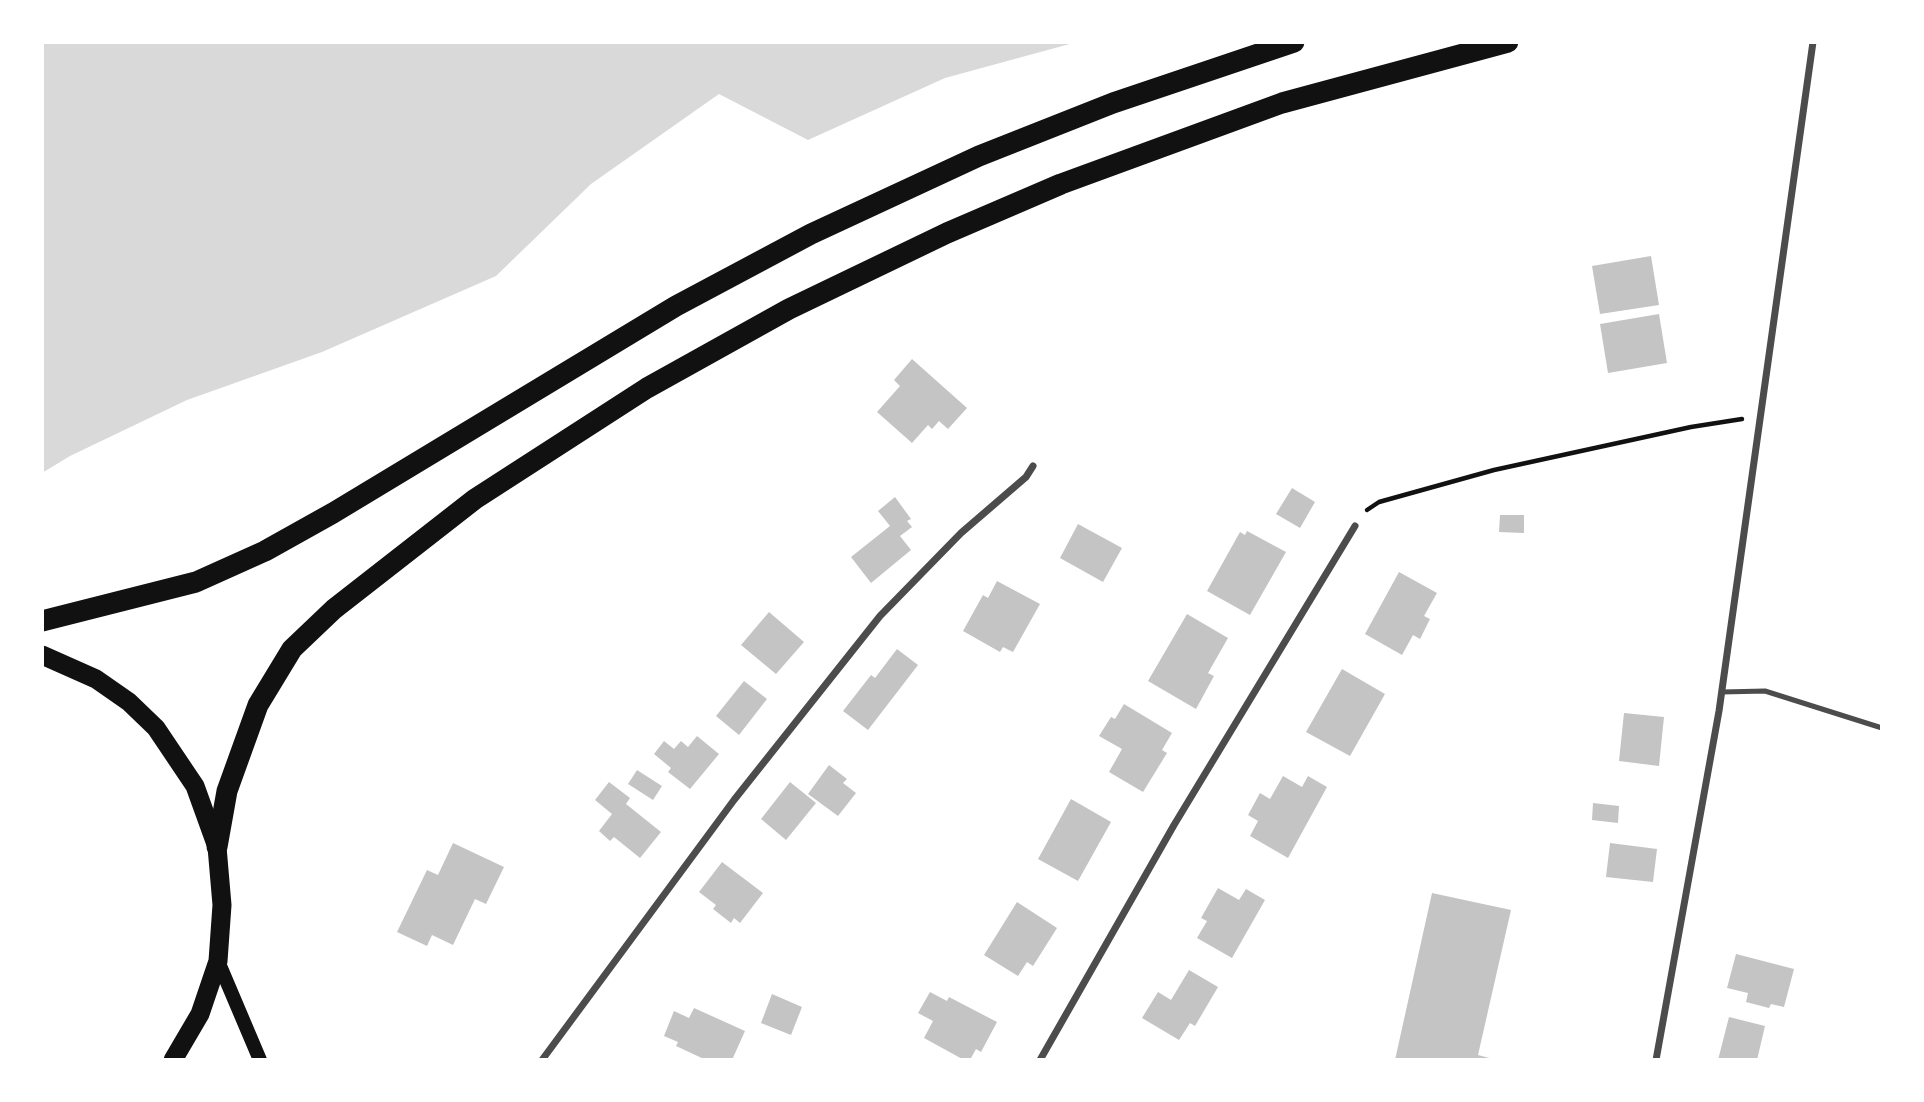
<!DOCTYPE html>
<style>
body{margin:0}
#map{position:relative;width:1924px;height:1102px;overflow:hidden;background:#fff;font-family:"Sofia Sans Condensed",sans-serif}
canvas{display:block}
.frame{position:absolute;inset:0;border:44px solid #fff;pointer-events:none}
</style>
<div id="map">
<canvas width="1924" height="1102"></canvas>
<div class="frame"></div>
</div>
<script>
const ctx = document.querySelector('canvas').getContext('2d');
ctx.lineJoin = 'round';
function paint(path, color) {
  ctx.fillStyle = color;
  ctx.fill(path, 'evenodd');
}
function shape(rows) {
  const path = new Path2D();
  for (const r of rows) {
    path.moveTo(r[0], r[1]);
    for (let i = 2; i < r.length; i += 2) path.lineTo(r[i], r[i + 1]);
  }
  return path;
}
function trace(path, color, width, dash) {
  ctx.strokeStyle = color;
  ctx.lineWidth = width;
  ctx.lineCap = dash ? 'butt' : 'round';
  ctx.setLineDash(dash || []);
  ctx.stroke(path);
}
const water = shape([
 [42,42,1077,42,945,78,808,140,719,94,591,184,496,276,322,352,187,400,70,456,42,473]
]);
const building = shape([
 [1651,256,1659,305,1600,314,1592,266],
 [1659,314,1667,363,1608,373,1600,324],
 [912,359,967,408,948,429,939,421,932,429,928,425,912,443,877,412,900,386,894,380],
 [1292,488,1315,502,1300,528,1276,514],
 [895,497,911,519,907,521,912,527,900,536,911,550,871,583,851,557,890,526,878,511],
 [1500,515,1524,515,1524,533,1499,532],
 [1078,524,1122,548,1103,582,1060,558],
 [1247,531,1286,552,1250,615,1207,591,1240,532,1245,535],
 [1399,572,1437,593,1424,616,1430,619,1420,639,1413,635,1402,655,1365,634],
 [997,581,1040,604,1013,652,1003,647,1000,652,963,631,983,595,988,598],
 [769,612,804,642,776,674,741,645],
 [1187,614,1228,638,1208,673,1214,676,1196,709,1148,681],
 [897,649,918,665,868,730,843,711,871,675,875,678],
 [1342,669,1385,694,1350,756,1306,732],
 [744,681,767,699,739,735,716,716],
 [1124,704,1172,733,1162,750,1167,753,1143,792,1109,772,1122,749,1099,736,1111,717,1115,719],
 [1624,713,1664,717,1659,766,1619,761],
 [697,736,719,754,690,789,668,772,671,768,654,754,664,741,674,749,681,741,688,747],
 [829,765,847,779,843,783,856,793,838,816,808,794],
 [637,770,662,786,653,800,628,784],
 [1283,776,1302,787,1308,776,1327,787,1288,858,1250,836,1258,821,1248,815,1260,793,1270,799],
 [609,782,630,798,626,804,661,832,640,858,614,837,610,841,599,831,612,814,595,800],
 [790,782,816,803,786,840,761,819],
 [1071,799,1111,822,1078,881,1038,859],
 [1593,803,1619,806,1618,823,1592,820],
 [453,843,504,867,486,904,475,899,453,945,432,935,427,946,397,932,427,870,438,875],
 [1610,843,1657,849,1653,882,1606,877],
 [722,862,763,893,740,923,734,918,731,923,713,909,716,905,699,892],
 [1218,888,1239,900,1246,889,1265,900,1232,958,1197,938,1207,921,1201,918],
 [1432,893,1511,910,1478,1055,1497,1060,1395,1060],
 [1017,902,1057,928,1033,966,1027,962,1018,976,984,955],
 [1736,954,1794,969,1784,1007,1771,1004,1769,1008,1746,1002,1748,993,1727,988],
 [1189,970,1218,987,1195,1026,1190,1023,1179,1040,1142,1018,1158,992,1171,1000],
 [930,992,947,1001,949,997,997,1022,981,1052,976,1049,970,1060,964,1060,924,1038,933,1021,918,1013],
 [772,994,802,1007,791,1035,761,1023],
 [694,1008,745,1031,732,1060,706,1060,676,1046,678,1042,664,1036,674,1011,689,1018],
 [1729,1017,1765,1026,1757,1060,1718,1060]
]);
const path = shape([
 [1367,510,1379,502,1494,470,1691,427,1742,419]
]);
const service = shape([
 [1722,692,1765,691,1882,728]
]);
const minor = shape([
 [542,1060,734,800,880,616,961,533,1026,477,1033,466],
 [1040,1060,1174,825,1355,526],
 [1656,1060,1719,711,1813,42]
]);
const secondary = shape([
 [218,961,260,1060]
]);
const trunk = shape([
 [42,655,96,679,129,702,156,728,195,786,217,847,222,905,218,961,200,1014,173,1060]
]);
const motorway = shape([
 [42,621,196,582,265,551,333,513,676,306,811,234,979,156,1113,103,1294,42],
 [217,847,227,791,258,705,292,649,334,609,475,499,647,388,789,309,947,233,1061,184,1282,103,1508,42]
]);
paint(water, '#d9d9d9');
paint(building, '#c4c4c4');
trace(path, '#111', 4.5);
trace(service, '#4c4c4c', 5);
trace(minor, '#4c4c4c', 7);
trace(secondary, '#111', 14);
trace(trunk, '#111', 19);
trace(motorway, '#111', 21);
</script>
